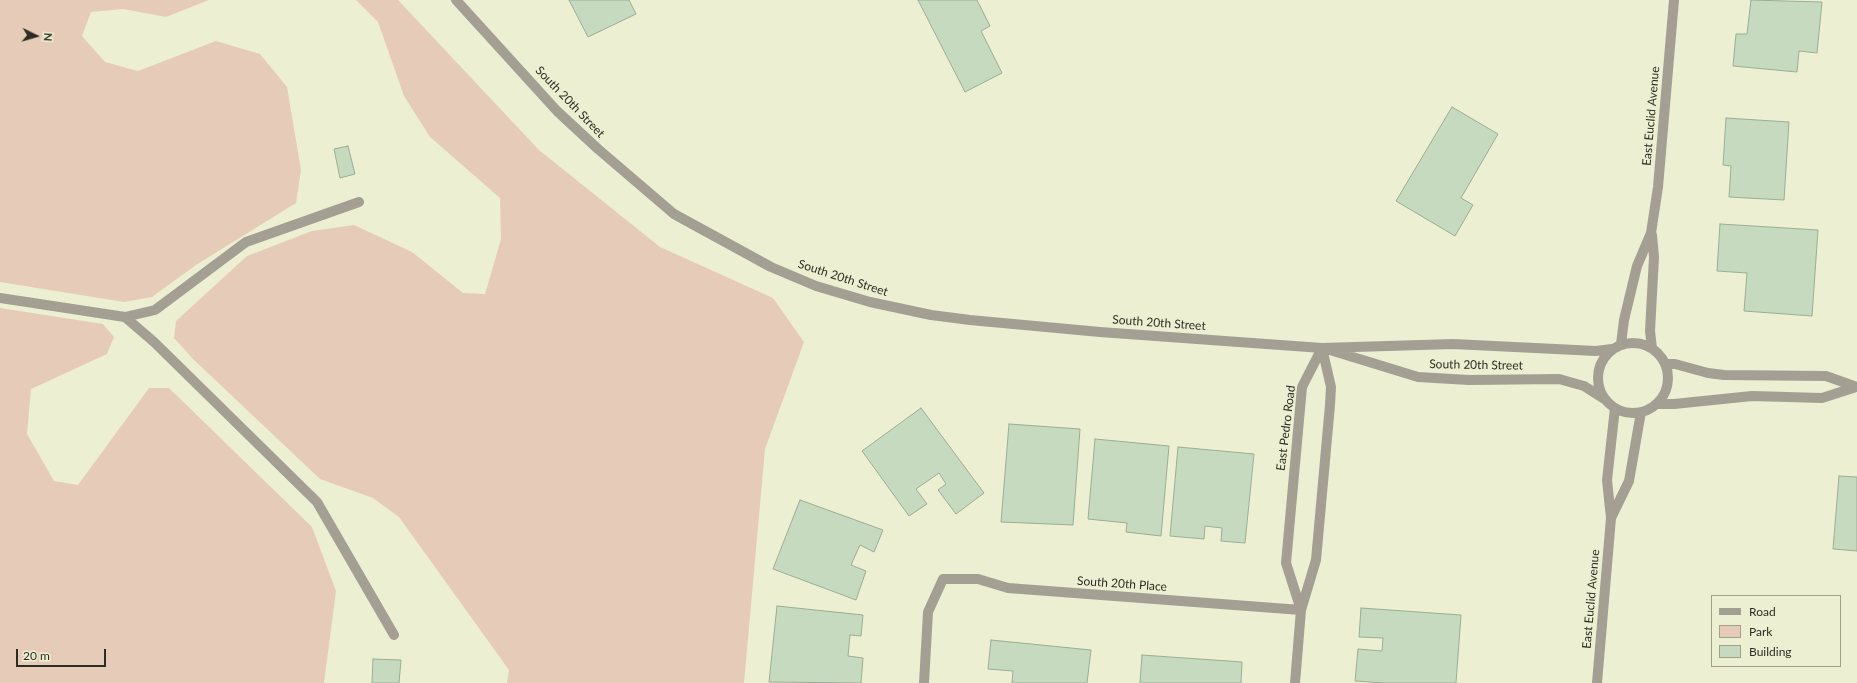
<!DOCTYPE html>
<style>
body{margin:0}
#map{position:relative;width:1857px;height:683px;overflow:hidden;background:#ecefd2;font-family:Lato,sans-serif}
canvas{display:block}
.legend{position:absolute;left:1711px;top:595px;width:130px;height:72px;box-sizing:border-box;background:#ecefd2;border:1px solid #9fa18c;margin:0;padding:5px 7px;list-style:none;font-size:12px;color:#2c2d22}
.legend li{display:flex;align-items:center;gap:8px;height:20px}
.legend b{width:20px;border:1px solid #9fa18c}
.north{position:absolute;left:16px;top:16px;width:40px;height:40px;-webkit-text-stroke:3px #ecefd2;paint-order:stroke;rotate:95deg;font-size:11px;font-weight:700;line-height:16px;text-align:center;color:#2c2d22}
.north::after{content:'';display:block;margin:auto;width:14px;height:18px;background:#2c2d22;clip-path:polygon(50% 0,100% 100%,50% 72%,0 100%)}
.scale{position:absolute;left:16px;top:649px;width:90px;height:18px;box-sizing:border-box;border:2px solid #2c2d22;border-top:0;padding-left:5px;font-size:12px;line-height:14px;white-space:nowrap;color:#2c2d22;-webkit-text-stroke:3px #ecefd2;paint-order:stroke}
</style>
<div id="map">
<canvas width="1857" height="683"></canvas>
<ul class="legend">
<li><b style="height:5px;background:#a49f93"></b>Road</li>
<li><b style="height:11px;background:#e6ccb8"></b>Park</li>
<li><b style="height:11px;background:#c5dabe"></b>Building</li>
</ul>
<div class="north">N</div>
<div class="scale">20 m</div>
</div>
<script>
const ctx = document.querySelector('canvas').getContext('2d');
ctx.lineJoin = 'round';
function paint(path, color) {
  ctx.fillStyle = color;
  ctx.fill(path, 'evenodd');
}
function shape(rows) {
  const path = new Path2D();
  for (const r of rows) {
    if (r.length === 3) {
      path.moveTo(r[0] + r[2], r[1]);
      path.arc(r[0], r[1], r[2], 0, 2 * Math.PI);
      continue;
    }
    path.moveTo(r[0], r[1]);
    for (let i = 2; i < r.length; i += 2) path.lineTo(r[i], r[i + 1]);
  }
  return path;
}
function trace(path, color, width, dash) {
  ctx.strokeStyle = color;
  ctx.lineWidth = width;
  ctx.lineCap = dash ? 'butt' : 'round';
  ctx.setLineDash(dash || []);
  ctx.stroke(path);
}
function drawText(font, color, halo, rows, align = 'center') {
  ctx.font = font + ' Lato,sans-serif';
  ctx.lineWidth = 3.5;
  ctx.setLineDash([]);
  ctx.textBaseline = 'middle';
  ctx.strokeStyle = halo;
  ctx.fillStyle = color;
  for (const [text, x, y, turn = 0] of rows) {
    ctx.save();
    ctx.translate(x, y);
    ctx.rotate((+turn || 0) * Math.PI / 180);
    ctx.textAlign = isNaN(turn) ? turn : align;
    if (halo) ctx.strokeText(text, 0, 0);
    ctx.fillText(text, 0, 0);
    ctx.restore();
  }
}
const green = shape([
 [0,0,209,0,166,17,123,9,91,12,82,36,105,62,138,71,216,41,260,54,287,87,301,170,296,203,196,265,152,297,124,302,0,282],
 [356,0,398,0,539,150,660,247,773,298,804,342,765,449,744,683,507,683,509,670,399,517,373,498,320,479,193,359,174,338,176,321,247,256,312,231,354,225,412,252,463,293,485,294,501,239,500,198,430,137,404,96,378,22],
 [0,308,103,324,114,337,107,354,31,389,27,434,54,481,78,485,149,388,169,388,312,527,336,591,324,683,0,683]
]);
const building = shape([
 [569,0,629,0,636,14,588,37,569,0],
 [918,0,977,0,990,26,981,31,1002,73,965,92,918,0],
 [1751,0,1822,2,1817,53,1799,51,1797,72,1733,66,1736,34,1747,34,1751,0],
 [1452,107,1498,134,1461,198,1473,205,1455,236,1396,201,1452,107],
 [1726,118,1789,122,1784,200,1729,197,1731,166,1723,165,1726,118],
 [348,146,355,174,340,178,334,149,348,146],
 [1720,224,1818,230,1812,316,1744,311,1747,273,1717,271,1720,224],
 [921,408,984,493,956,514,938,490,946,484,939,473,916,489,927,504,909,516,862,451,921,408],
 [1009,424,1080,429,1073,525,1001,522,1009,424],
 [1095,439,1169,446,1161,536,1126,532,1127,523,1088,519,1095,439],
 [1178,447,1254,454,1245,543,1221,541,1222,528,1205,526,1204,539,1170,536,1178,447],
 [1839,476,1857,477,1857,551,1833,549,1839,476],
 [800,500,883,530,874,552,860,545,851,565,866,571,856,600,773,569,800,500],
 [777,606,863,615,861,636,850,635,848,656,863,658,861,683,769,682,777,606],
 [1361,608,1461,615,1456,683,1384,683,1355,681,1358,649,1382,651,1383,638,1359,637,1361,608],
 [991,640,1091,650,1087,683,1012,683,1013,671,988,669,991,640],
 [1142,655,1242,662,1241,683,1140,683,1142,655],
 [373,659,401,660,399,683,372,683,373,659]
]);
const service = shape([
 [0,298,125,317,155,310,246,242,359,202],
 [125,317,154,342,317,502,394,635]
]);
const minor = shape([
 [456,0,557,111,598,149,674,214,771,267,816,286,870,302,931,315,970,320,1100,332,1322,348,1453,344,1596,351,1612,349],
 [1652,235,1654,257,1650,331,1652,348],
 [1633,378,35],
 [1621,344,1624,320,1637,266,1651,233,1658,187,1674,0],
 [1330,350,1418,377,1469,380,1559,379,1584,386,1606,400],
 [1665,364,1675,364,1708,373,1724,375,1826,376,1857,387],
 [1657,404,1674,404,1752,396,1822,398,1856,387],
 [1611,518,1629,481,1641,412],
 [1301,610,1286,563,1302,387,1322,348],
 [924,683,928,612,943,579,978,579,1008,588,1301,610],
 [1295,683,1301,610,1316,560,1330,405,1331,387,1322,348],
 [1597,683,1611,518,1607,480,1615,408]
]);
const streetNames = [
 ["South 20th Street",570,102,46],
 ["East Euclid Avenue",1651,116,-85],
 ["South 20th Street",843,278,18],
 ["South 20th Street",1159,323,4],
 ["South 20th Street",1476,365,1],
 ["East Pedro Road",1286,428,-83],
 ["South 20th Place",1122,584,4],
 ["East Euclid Avenue",1591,599,-85]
];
paint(green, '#e6ccb8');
paint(building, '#c5dabe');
trace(building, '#9bad95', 1);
trace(service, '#a49f93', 10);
trace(minor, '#a49f93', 10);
drawText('12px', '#2c2d22', '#ecefd2', streetNames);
</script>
